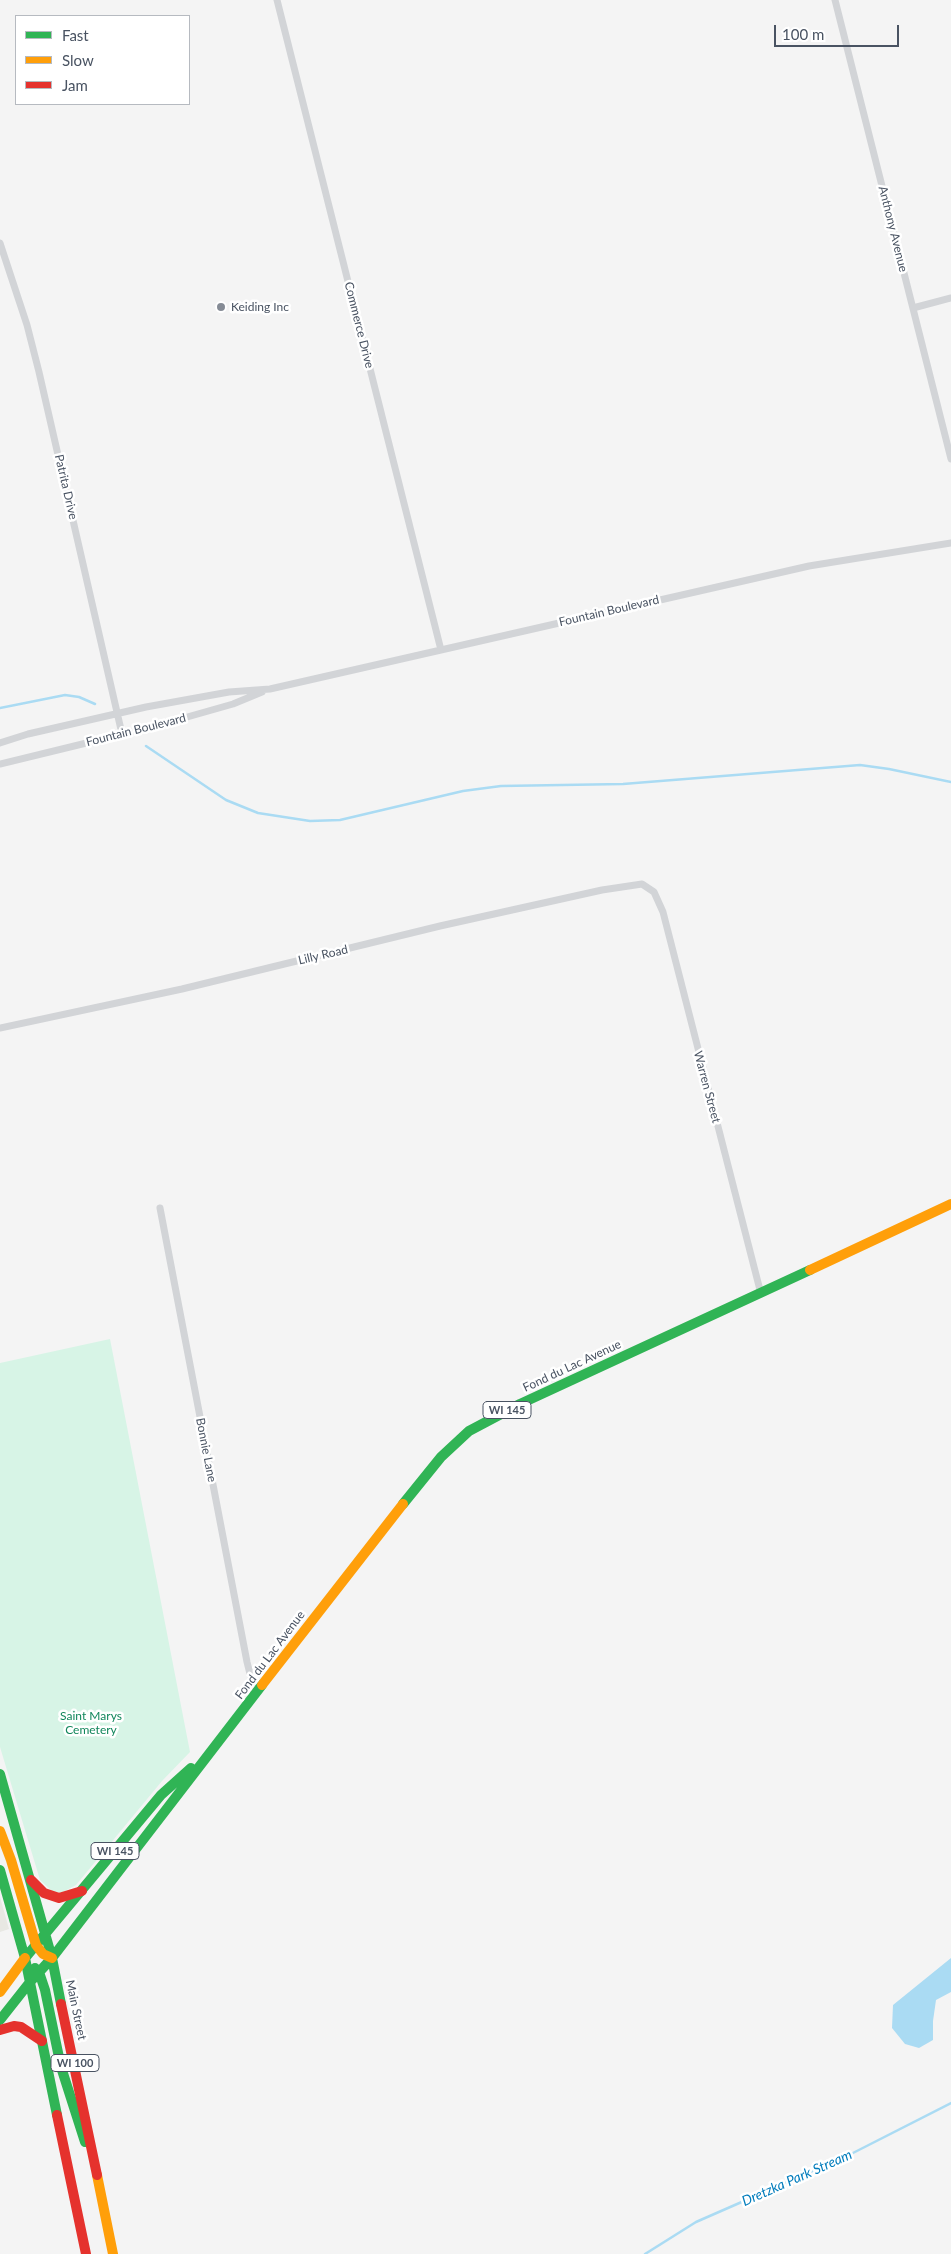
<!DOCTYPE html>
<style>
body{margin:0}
#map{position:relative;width:951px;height:2254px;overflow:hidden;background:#f4f4f4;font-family:Lato,sans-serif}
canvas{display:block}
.legend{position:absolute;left:15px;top:15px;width:175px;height:90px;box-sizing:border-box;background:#fff;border:1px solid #b6bac0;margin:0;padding:6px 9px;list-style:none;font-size:15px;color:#495362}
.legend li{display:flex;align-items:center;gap:10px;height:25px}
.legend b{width:25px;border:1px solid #b6bac0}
.scale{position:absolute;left:774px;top:25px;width:125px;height:22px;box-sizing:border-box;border:2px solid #495362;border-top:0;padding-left:6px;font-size:15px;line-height:18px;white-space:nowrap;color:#495362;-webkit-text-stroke:4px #fff;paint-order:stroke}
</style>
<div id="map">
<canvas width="951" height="2254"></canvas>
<ul class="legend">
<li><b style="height:6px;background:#30b455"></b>Fast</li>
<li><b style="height:6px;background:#ff9f0a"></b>Slow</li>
<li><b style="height:6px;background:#e5322d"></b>Jam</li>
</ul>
<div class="scale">100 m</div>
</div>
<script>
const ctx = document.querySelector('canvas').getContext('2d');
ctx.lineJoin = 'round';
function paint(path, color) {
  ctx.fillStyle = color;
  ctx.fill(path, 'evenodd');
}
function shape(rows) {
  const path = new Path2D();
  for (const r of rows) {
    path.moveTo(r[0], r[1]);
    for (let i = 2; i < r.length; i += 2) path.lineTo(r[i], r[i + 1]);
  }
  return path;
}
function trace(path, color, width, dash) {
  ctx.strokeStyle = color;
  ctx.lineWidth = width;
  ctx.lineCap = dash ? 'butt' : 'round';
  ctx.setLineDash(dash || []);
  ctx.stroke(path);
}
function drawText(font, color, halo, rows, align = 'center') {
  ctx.font = font + ' Lato,sans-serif';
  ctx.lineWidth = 5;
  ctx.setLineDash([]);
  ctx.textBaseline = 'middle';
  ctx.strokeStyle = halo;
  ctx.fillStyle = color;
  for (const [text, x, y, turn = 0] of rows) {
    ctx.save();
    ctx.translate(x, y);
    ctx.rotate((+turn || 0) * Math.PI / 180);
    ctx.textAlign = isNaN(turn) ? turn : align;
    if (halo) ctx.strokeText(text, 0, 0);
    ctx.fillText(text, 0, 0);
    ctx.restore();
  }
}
const commercial = shape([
 [0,1897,9,1929,0,1932]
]);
const green = shape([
 [110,1339,190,1752,162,1781,76,1885,61,1893,52,1891,40,1880,0,1747,0,1363]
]);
const water = shape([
 [951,1958,951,1992,936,2000,933,2021,933,2040,919,2048,905,2044,892,2028,893,2005]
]);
const stream = shape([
 [0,708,65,695,79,697,95,704],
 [146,746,226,800,258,813,310,821,340,820,463,791,501,786,623,784,860,765,889,769,951,782],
 [645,2254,696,2222,849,2155,951,2103]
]);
const street = shape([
 [277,0,441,650],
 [835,0,951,459],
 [0,243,27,325,39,372,122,734],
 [913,308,951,298],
 [0,743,28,734,146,707,229,692,270,689,809,566,951,543],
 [0,764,152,727,233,704,262,692],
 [0,1028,182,989,440,926,602,890,642,884,654,892,663,912,761,1294],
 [160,1208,247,1662,251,1678,258,1691]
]);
const fast = shape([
 [403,1504,441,1457,469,1431,520,1404,810,1270],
 [0,1774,52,1958,61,2004],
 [0,1870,25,1958,57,2115],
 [25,1958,161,1795,191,1768],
 [35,1968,39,1972,45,1990,61,2067,85,2142],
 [30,1982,52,1958,262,1685],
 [0,2020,30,1982]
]);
const slow = shape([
 [810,1270,951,1204],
 [262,1685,403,1504],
 [0,1831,11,1860,36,1945,43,1954,52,1958],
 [0,1992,25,1958],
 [97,2175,113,2254]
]);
const jam = shape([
 [31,1880,44,1893,59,1898,82,1891],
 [61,2004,97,2175],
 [0,2030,14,2026,21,2027,42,2041],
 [57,2115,86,2254]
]);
const markers = [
 [221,307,5,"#858b95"]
];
const shields = [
 [507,1410,48],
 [115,1851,48],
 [75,2063,48]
];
const shieldNames = [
 ["WI 145",507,1410],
 ["WI 145",115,1851],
 ["WI 100",75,2063]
];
const streetNames = [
 ["Anthony Avenue",893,229,76],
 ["Commerce Drive",359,325,76],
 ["Patrita Drive",66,487,77],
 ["Fountain Boulevard",609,611,-13],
 ["Fountain Boulevard",136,730,-14],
 ["Lilly Road",323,955,-13],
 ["Warren Street",707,1087,75],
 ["Fond du Lac Avenue",572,1366,-25],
 ["Bonnie Lane",206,1450,79],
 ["Fond du Lac Avenue",270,1655,-53],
 ["Main Street",76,2010,78]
];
const poiNames = [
 ["Keiding Inc",231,307]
];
const parkNames = [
 ["Saint Marys",91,1716],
 ["Cemetery",91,1730]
];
const waterNames = [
 ["Dretzka Park Stream",797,2178,-24]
];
paint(commercial, '#e8e8e3');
paint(green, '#d7f4e6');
paint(water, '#aadbf3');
trace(stream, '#aadbf3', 2.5);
trace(street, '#d2d4d7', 7);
trace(fast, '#30b455', 10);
trace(slow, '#ff9f0a', 10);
trace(jam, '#e5322d', 10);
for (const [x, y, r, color] of markers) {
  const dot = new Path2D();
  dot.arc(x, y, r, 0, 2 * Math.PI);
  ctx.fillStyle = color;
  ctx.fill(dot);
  trace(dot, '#fff', 2);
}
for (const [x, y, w] of shields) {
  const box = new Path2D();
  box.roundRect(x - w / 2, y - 8.5, w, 17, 4);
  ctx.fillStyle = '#fff';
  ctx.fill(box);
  trace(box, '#495362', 1);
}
drawText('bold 11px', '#495362', null, shieldNames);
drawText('12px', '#495362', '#fff', streetNames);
drawText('12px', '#495362', '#fff', poiNames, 'left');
drawText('12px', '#11865b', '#fff', parkNames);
drawText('italic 14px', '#017cbc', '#fff', waterNames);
</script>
